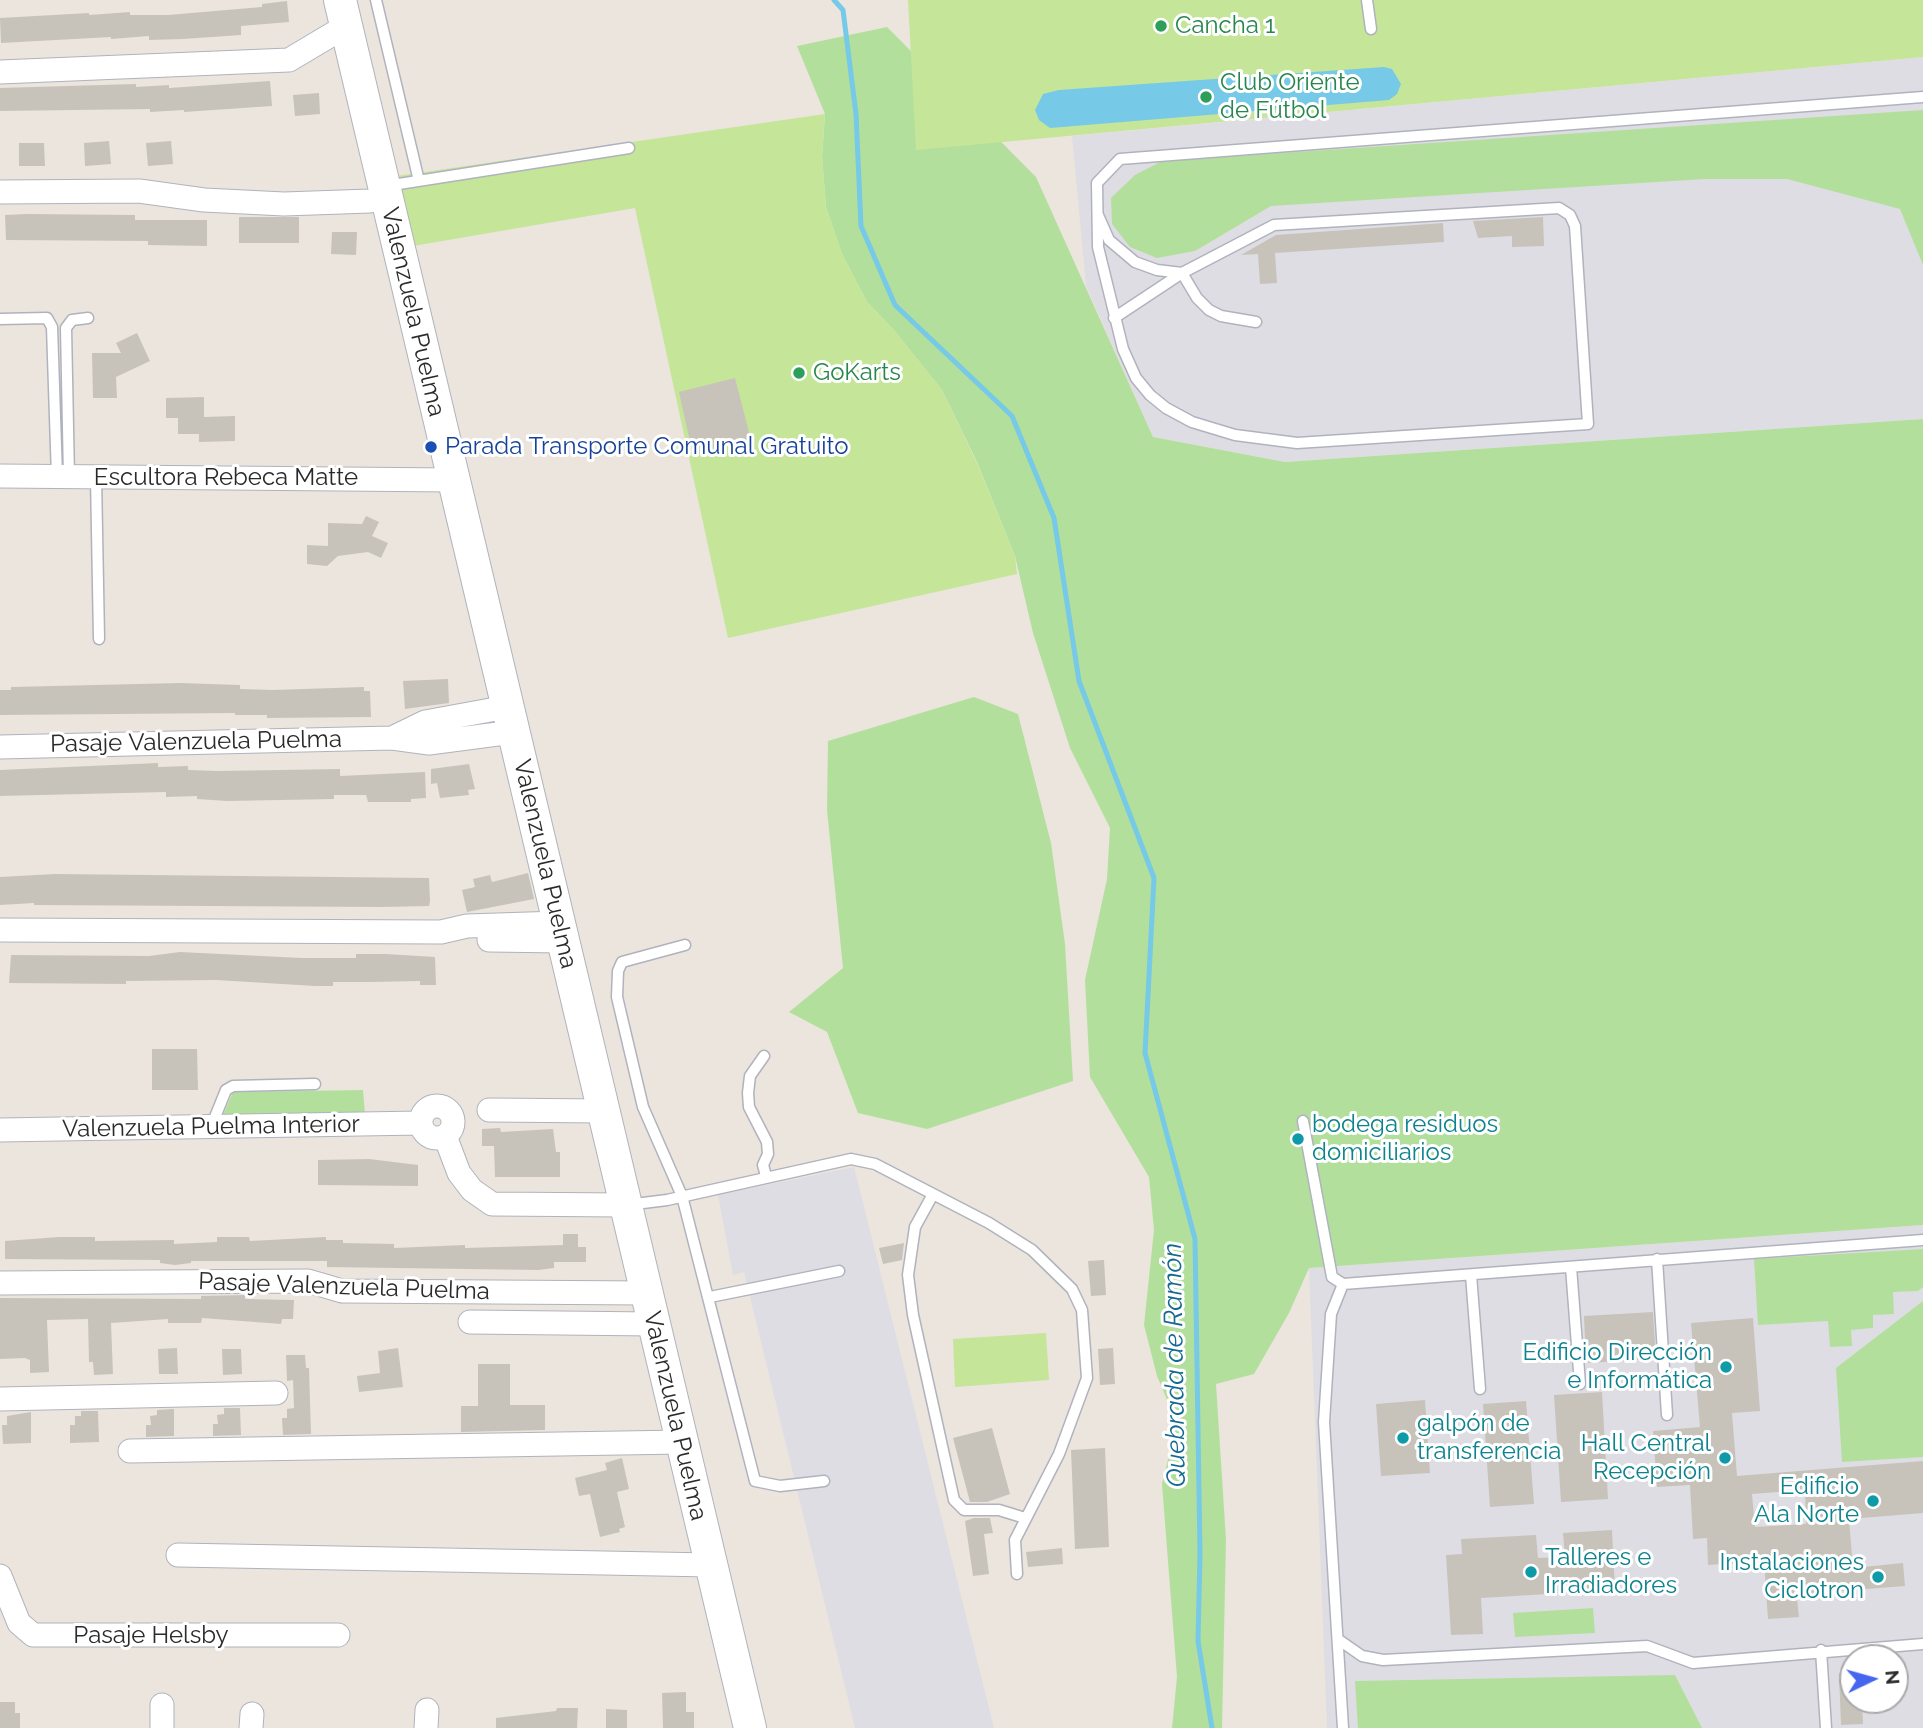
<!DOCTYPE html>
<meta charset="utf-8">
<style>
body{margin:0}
#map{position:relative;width:1923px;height:1728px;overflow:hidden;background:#ebe5dd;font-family:Raleway,sans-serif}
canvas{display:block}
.north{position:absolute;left:1839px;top:1644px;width:70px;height:70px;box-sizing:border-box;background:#fff;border:2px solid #aaa;border-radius:50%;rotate:85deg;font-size:19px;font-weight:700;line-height:28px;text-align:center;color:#2a2a2a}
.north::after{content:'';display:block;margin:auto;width:24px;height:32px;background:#4666ef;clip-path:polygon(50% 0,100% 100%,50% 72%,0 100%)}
</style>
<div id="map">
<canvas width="1923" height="1728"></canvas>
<div class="north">N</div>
</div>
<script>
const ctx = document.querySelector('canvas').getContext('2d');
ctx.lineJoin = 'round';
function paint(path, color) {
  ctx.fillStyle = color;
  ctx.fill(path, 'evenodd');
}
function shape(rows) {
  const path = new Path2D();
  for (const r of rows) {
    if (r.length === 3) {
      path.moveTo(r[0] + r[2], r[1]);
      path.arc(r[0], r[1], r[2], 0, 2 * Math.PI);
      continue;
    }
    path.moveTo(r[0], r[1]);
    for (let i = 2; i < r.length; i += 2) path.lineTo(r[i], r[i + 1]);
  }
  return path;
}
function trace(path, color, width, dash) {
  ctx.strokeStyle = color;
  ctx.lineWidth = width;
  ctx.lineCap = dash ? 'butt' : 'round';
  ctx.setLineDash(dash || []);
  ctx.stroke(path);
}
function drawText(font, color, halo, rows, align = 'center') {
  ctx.font = font + ' Raleway,sans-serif';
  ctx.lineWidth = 6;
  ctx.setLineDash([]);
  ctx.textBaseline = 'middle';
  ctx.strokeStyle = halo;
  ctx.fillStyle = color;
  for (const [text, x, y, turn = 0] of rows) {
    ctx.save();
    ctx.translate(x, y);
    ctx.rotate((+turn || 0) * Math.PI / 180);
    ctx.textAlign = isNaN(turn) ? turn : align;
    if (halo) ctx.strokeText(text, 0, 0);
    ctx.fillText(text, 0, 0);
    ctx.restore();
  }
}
const industrial = shape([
 [1923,57,1923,419,1285,462,1153,437,1086,286,1072,136],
 [854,1167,994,1728,855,1728,744,1272,733,1275,718,1195],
 [1923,1225,1923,1728,1327,1728,1309,1268],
 [1853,1658,1895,1658,1895,1700,1853,1700]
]);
const green = shape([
 [887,27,1036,177,1153,437,1285,462,1923,419,1923,1225,1309,1268,1289,1313,1254,1374,1216,1384,1226,1540,1222,1728,1172,1728,1177,1677,1162,1484,1177,1423,1157,1376,1144,1325,1154,1230,1149,1177,1090,1077,1085,980,1107,879,1110,828,1070,748,1033,633,1015,556,977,462,942,390,893,329,867,302,842,254,826,207,822,157,825,114,797,46],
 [1923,110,1923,265,1900,209,1787,179,1705,179,1271,206,1195,251,1157,258,1130,247,1112,224,1111,198,1135,175,1162,161],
 [974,697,1018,714,1051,843,1065,944,1073,1081,927,1129,858,1113,827,1032,789,1012,843,968,827,810,828,741],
 [363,1090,365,1114,223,1115,233,1092],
 [1923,1249,1923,1287,1918,1291,1893,1292,1894,1314,1873,1315,1873,1328,1851,1330,1852,1346,1830,1347,1828,1321,1758,1325,1754,1259],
 [1923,1301,1923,1457,1842,1462,1836,1368],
 [1593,1608,1595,1633,1515,1637,1513,1613],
 [1675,1675,1702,1728,1358,1728,1355,1681]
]);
const pitch = shape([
 [908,0,1923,0,1923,57,916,150],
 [825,114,822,157,826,207,842,254,867,302,893,329,942,390,977,463,1015,556,1017,574,728,638,635,208,413,246,397,176],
 [1046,1333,1049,1380,955,1387,953,1339]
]);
const water = shape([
 [1384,67,1392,69,1401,84,1397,94,1389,100,1050,128,1039,120,1035,110,1043,94,1059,90]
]);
const stream = shape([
 [834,0,843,10,856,114,861,226,895,305,1012,416,1054,518,1079,681,1154,878,1145,1053,1195,1239,1200,1554,1198,1641,1212,1728]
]);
const building = shape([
 [287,1,289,22,241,26,241,35,183,39,149,40,149,36,111,39,111,37,1,43,0,18,89,13,89,15,130,12,130,15,168,15,262,7,262,4],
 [270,81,272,106,184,112,184,110,150,112,150,109,0,111,0,88,136,84,136,87,169,85,169,88],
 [319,93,320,114,295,116,293,95],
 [109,141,111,164,85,166,84,143],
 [171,141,173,164,148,166,146,143],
 [19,143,44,143,45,166,19,166],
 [27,214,135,215,135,220,207,220,207,246,148,245,148,241,6,240,5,215],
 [239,217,299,217,299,243,239,243],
 [1543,217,1544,246,1512,247,1512,236,1478,238,1473,221],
 [1443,223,1444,242,1275,253,1277,283,1260,284,1258,254,1241,255,1276,235],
 [332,232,357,232,356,255,331,254],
 [137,333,150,361,116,377,117,398,93,398,92,353,121,353,116,343],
 [735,378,751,440,693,455,679,392],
 [204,397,204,417,235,416,235,441,199,442,199,434,178,434,178,418,166,418,166,398],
 [366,516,379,522,372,536,388,543,381,558,368,552,338,556,327,566,307,564,307,545,328,546,328,523,362,524],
 [448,679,449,703,405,709,403,681],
 [180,683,240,685,240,689,273,690,364,687,364,691,370,691,371,717,267,718,267,715,235,715,235,713,0,715,0,690,11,690,11,687],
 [158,763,158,767,188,766,188,770,219,771,340,769,340,776,425,772,426,798,411,799,411,802,368,802,366,795,334,795,334,799,227,801,197,799,197,796,166,797,166,792,0,796,0,770],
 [469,764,475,789,468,790,469,795,440,798,437,783,431,784,431,769],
 [528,873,534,899,467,912,462,890,475,887,473,879,490,875,492,882],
 [55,874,429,878,430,901,429,906,382,907,34,905,34,903,0,905,0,877],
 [180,952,302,958,356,958,356,954,386,954,435,957,436,985,420,985,420,981,371,982,333,982,333,986,315,986,216,980,126,981,126,984,9,983,11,955,149,956],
 [152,1049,197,1049,198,1090,152,1090],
 [500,1128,501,1132,553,1129,556,1152,560,1152,560,1177,495,1177,494,1146,482,1146,482,1129],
 [369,1159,418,1165,418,1186,318,1185,318,1160],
 [563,1234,578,1234,578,1247,586,1247,586,1262,554,1262,554,1268,538,1270,327,1267,327,1261,191,1261,191,1263,175,1265,160,1263,160,1260,5,1259,5,1241,59,1237,95,1237,95,1241,174,1240,174,1244,217,1242,217,1237,249,1237,250,1241,326,1237,326,1240,343,1240,343,1243,394,1244,394,1248,465,1245,465,1248,563,1245],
 [904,1243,902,1260,883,1264,879,1248],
 [1104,1260,1106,1295,1091,1296,1088,1261],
 [245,1295,245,1299,294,1300,293,1319,282,1319,281,1324,202,1318,201,1323,168,1323,168,1319,111,1323,113,1374,94,1375,93,1362,89,1362,88,1319,47,1320,49,1372,30,1373,30,1360,25,1358,0,1359,0,1298,201,1299,201,1296],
 [1653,1312,1656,1359,1586,1363,1584,1316],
 [1753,1318,1760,1411,1732,1413,1737,1476,1923,1461,1923,1513,1849,1519,1853,1568,1903,1563,1905,1586,1817,1593,1817,1597,1797,1599,1799,1617,1768,1619,1764,1561,1708,1565,1707,1538,1693,1539,1690,1485,1657,1487,1653,1431,1700,1427,1691,1323],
 [1805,1490,1806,1524,1755,1527,1752,1494],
 [177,1348,178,1374,159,1374,158,1349],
 [398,1348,403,1387,359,1392,357,1376,380,1373,378,1351],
 [1113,1348,1115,1384,1100,1385,1098,1349],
 [222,1349,241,1349,242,1374,223,1375],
 [286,1355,305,1355,306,1368,309,1368,311,1434,283,1435,282,1418,287,1418,287,1409,294,1408,293,1380,287,1381],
 [478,1364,510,1364,510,1405,545,1405,545,1430,461,1432,461,1406,478,1406],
 [1602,1392,1608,1499,1561,1502,1554,1395],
 [1425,1400,1430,1473,1381,1476,1376,1404],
 [1526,1401,1534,1504,1490,1507,1483,1404],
 [224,1408,240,1408,241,1435,213,1436,213,1424,218,1424,217,1415,224,1414],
 [174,1409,174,1436,146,1437,146,1425,151,1425,150,1416,157,1415,157,1410],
 [81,1411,98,1411,99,1442,70,1443,70,1425,75,1425,75,1416,81,1416],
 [31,1412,31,1443,3,1444,2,1425,7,1425,7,1416],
 [992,1428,1010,1494,987,1502,970,1502,953,1438],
 [1105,1448,1109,1547,1075,1549,1071,1450],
 [622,1458,629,1489,617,1492,625,1527,619,1529,620,1532,600,1537,590,1494,579,1496,575,1478,607,1470,605,1463],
 [974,1518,990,1518,993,1533,984,1534,989,1574,973,1576,965,1521],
 [1612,1530,1615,1590,1481,1598,1483,1634,1451,1635,1446,1555,1462,1554,1461,1539,1536,1535,1538,1558,1565,1557,1563,1533],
 [1062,1548,1063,1564,1028,1567,1026,1552],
 [1853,1673,1853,1700,1862,1700,1863,1724,1841,1725,1839,1674],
 [686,1692,686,1712,694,1712,694,1728,663,1728,662,1693],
 [0,1702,15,1702,15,1713,20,1713,20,1728,0,1728],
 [557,1708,578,1708,577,1728,496,1728,496,1718,556,1711],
 [606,1709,627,1710,627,1728,606,1728]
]);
const lane = shape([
 [376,0,419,181],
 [1367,0,1371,29],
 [386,186,629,148],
 [1098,215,1109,240,1135,262,1157,270,1182,273,1274,225,1559,208,1570,215,1575,226,1588,424,1297,443,1235,435,1192,422,1166,408,1150,395,1136,378,1123,349,1098,247,1097,183,1120,159,1923,97],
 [1114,318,1182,273,1197,298,1209,310,1221,316,1256,322],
 [0,319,47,318,52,327,57,477],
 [69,477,66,328,72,320,88,318],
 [96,477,99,639],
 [685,945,622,962,618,971,617,997,643,1107,682,1196,755,1481,780,1486,824,1481],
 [764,1056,750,1076,748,1093,749,1107,767,1142,768,1154,763,1165,766,1176],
 [1303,1121,1332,1277,1343,1284,1923,1240],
 [211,1127,226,1090,233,1086,315,1084],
 [932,1196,915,1227,908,1275,913,1315,954,1500,964,1510,999,1510,1025,1518],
 [627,1205,667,1200,851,1159,875,1164,989,1223,1032,1250,1072,1289,1082,1310,1087,1378,1059,1454,1015,1540,1017,1574],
 [1657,1259,1667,1415],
 [1571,1267,1580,1384],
 [1471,1275,1480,1389],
 [1343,1284,1331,1314,1324,1422,1343,1728],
 [710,1297,839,1271],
 [1339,1640,1362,1656,1383,1660,1647,1646,1693,1663,1923,1644],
 [1821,1650,1826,1728]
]);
const street = shape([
 [0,72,289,60,346,26],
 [0,192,139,191,204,200,284,204,370,201,386,198],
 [0,476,453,480],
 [392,738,425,722,507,707],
 [0,747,392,738,429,743,513,732],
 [0,930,441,932,467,926,559,923],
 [489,940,563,941],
 [437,1122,16],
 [489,1110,603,1111],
 [0,1130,421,1123],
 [445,1136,459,1173,472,1190,492,1204,625,1205],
 [0,1283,308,1281,342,1291,646,1293],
 [470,1322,653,1324],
 [0,1399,276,1393],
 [130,1451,682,1442],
 [178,1555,711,1565],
 [0,1576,19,1623,33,1635,338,1635],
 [162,1705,162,1728],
 [251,1728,252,1714],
 [426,1728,427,1710]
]);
const secondary = shape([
 [340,0,750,1728]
]);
const markers = [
 [1161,26,7,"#2e9e5b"],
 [1206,97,7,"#2e9e5b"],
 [799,373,7,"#2e9e5b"],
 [431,447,7,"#1a4fb4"],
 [1298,1139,7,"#0f9aa8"],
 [1726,1367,7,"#0f9aa8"],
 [1403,1438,7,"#0f9aa8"],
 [1725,1458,7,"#0f9aa8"],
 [1873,1501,7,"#0f9aa8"],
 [1531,1572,7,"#0f9aa8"],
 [1878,1577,7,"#0f9aa8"]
];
const leisureNames = [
 ["Cancha 1",1175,26],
 ["Club Oriente",1220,83],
 ["de Fútbol",1220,111],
 ["GoKarts",813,373]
];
const streetNames = [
 ["Valenzuela Puelma",413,312,77],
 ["Escultora Rebeca Matte",226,478],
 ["Pasaje Valenzuela Puelma",196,742,-1],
 ["Valenzuela Puelma",545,864,77],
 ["Valenzuela Puelma Interior",211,1127,-1],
 ["Pasaje Valenzuela Puelma",344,1287,2],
 ["Valenzuela Puelma",675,1416,77],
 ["Pasaje Helsby",151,1636]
];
const transitNames = [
 ["Parada Transporte Comunal Gratuito",445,447]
];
const cultureNames = [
 ["bodega residuos",1312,1125,"left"],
 ["domiciliarios",1312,1153,"left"],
 ["Edificio Dirección",1712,1353],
 ["e Informática",1712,1381],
 ["galpón de",1417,1424,"left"],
 ["transferencia",1417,1452,"left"],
 ["Hall Central",1711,1444],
 ["Recepción",1711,1472],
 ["Edificio",1859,1487],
 ["Ala Norte",1859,1515],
 ["Talleres e",1545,1558,"left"],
 ["Irradiadores",1545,1586,"left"],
 ["Instalaciones",1864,1563],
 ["Ciclotron",1864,1591]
];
const waterNames = [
 ["Quebrada de Ramón",1175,1365,-91]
];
paint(industrial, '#dfdde4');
paint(green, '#b3df9d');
paint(pitch, '#c5e599');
paint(water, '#76c9e7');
trace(stream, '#76c9e7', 5);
paint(building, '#c7c3bb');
trace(lane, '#b0b3bd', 13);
trace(street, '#b0b3bd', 25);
trace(secondary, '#b0b3bd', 34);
trace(lane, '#fff', 10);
trace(street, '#fff', 23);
trace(secondary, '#fff', 32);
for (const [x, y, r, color] of markers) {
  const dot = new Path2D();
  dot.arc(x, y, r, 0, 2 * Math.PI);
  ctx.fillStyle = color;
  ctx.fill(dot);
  trace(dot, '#fff', 2.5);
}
drawText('24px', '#27864d', '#fff', leisureNames, 'left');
drawText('24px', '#2a2a2a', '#fff', streetNames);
drawText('24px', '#164399', '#fff', transitNames, 'left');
drawText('24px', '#0d838f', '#fff', cultureNames, 'right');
drawText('italic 26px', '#156893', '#fff', waterNames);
</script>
